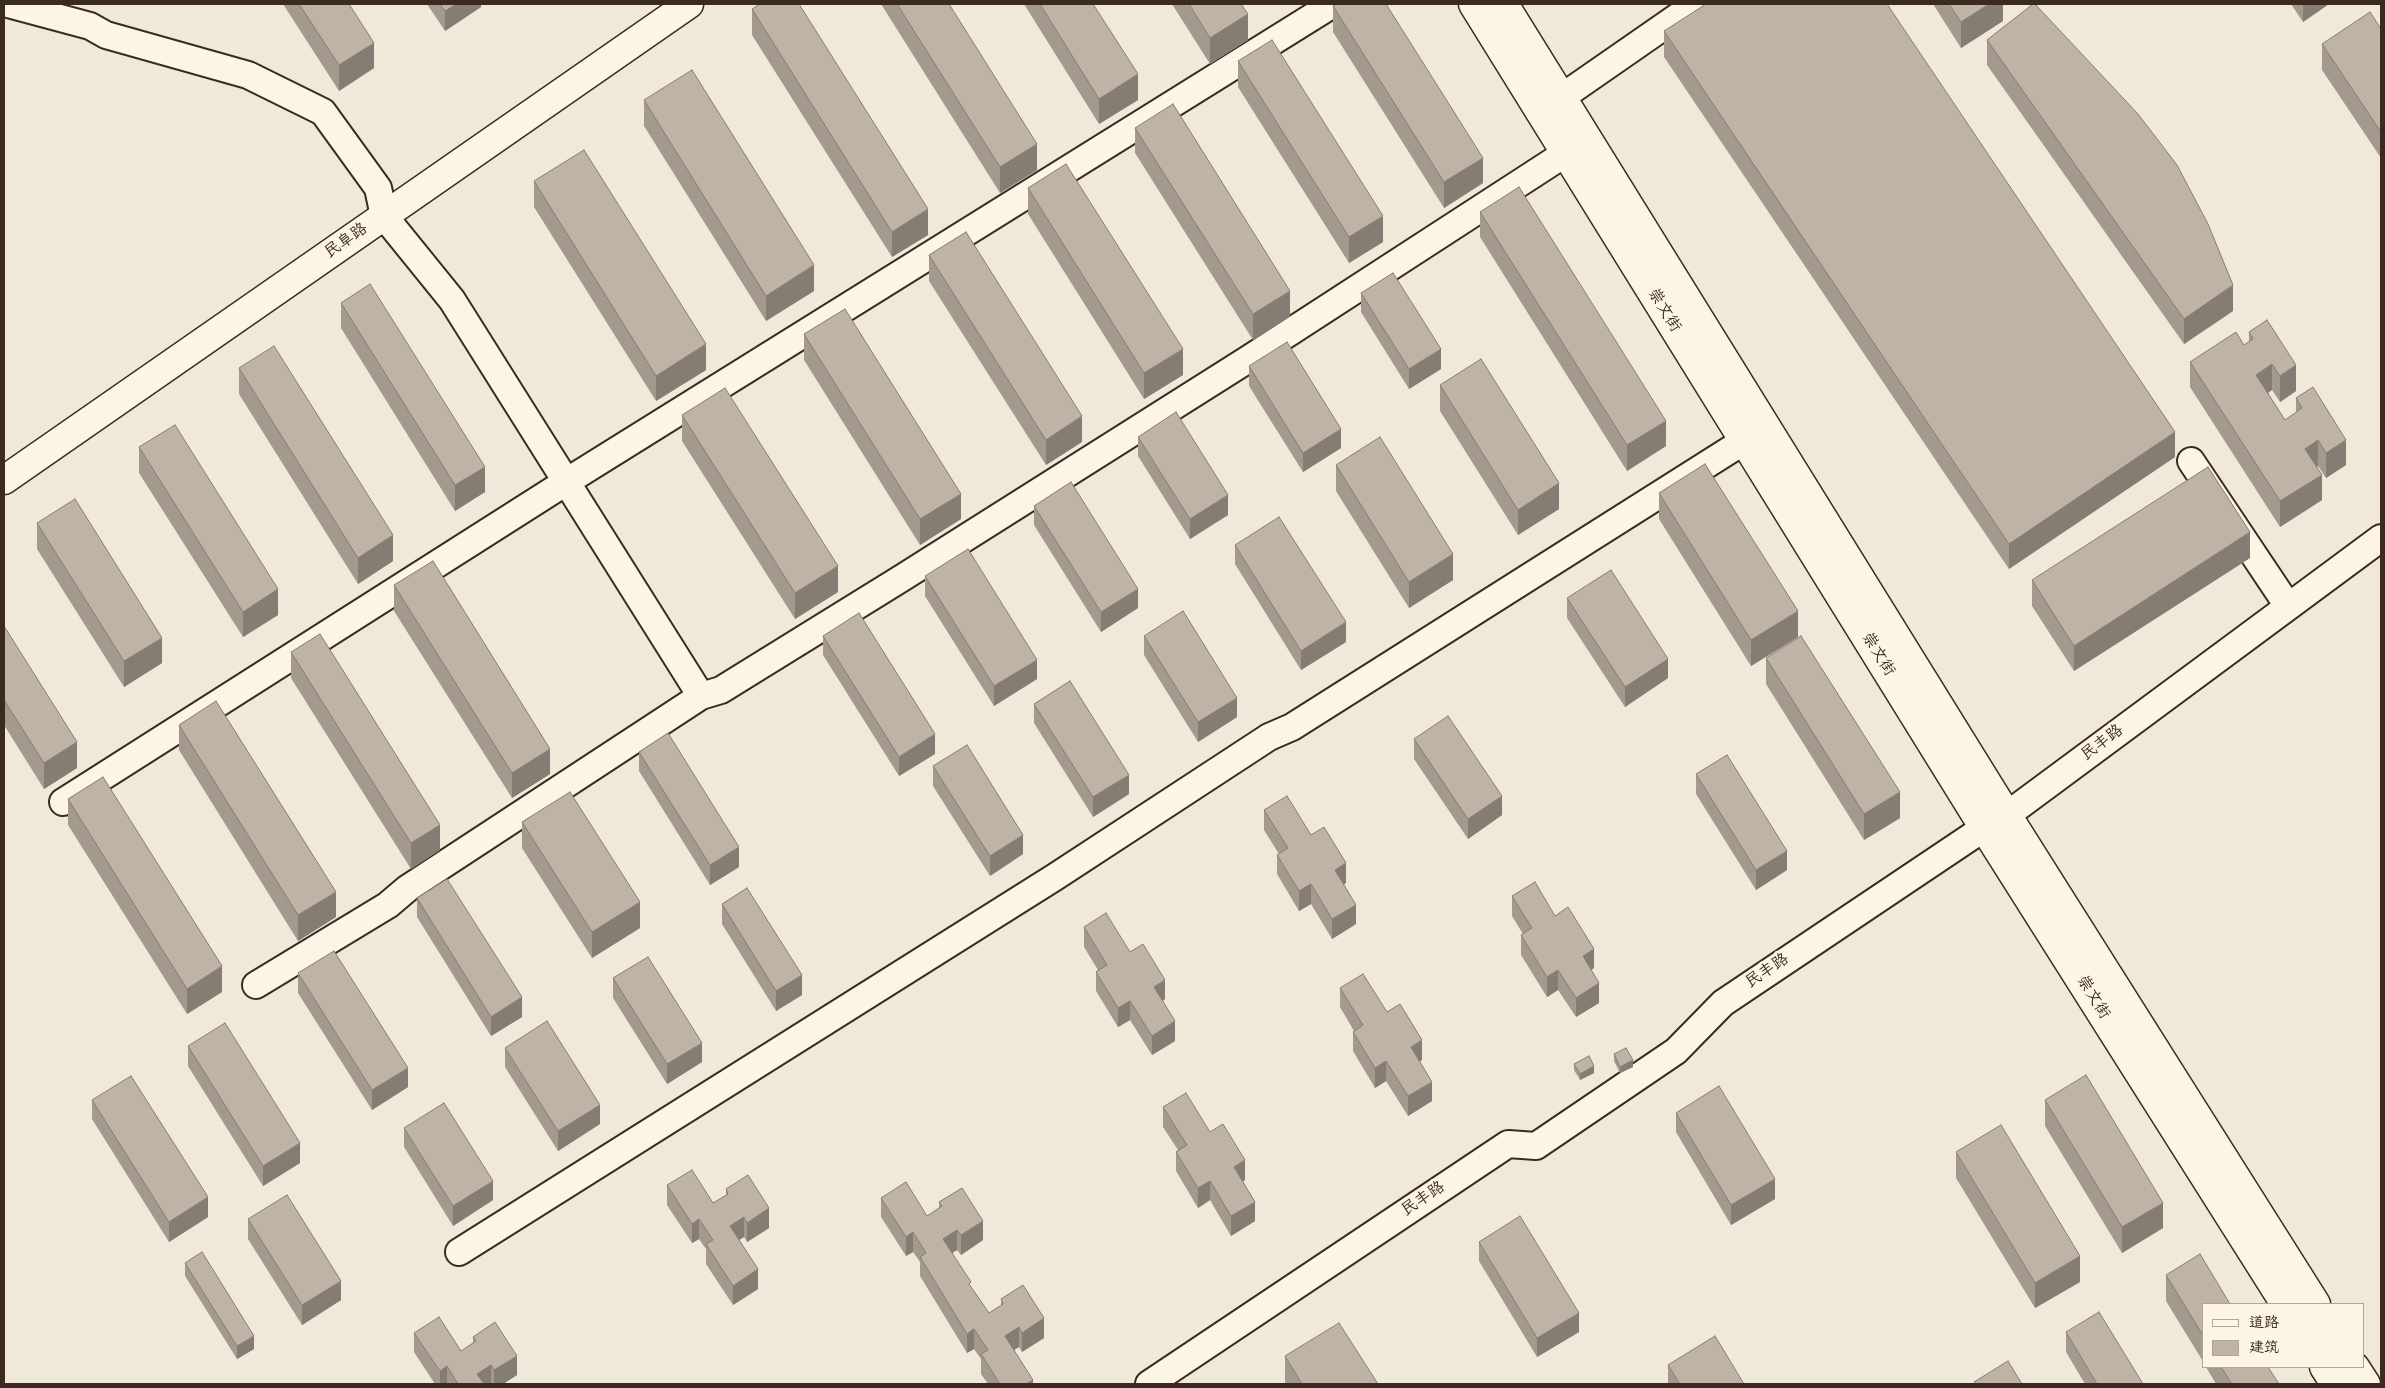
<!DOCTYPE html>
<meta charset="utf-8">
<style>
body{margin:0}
#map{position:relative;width:2385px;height:1388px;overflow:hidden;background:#f0e9d9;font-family:Kalam,"LXGW WenKai TC",sans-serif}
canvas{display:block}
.frame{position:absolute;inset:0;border:5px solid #3b2a1e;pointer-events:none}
.legend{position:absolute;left:2202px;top:1303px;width:162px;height:65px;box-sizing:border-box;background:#fcf5e5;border:1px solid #afa495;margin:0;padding:6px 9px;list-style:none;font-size:15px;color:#3b2a1e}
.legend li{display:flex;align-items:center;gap:10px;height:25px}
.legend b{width:25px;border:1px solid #afa495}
</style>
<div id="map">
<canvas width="2385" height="1388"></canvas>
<div class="frame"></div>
<ul class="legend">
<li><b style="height:6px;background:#fcf5e5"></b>道路</li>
<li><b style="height:14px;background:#beb3a4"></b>建筑</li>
</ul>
</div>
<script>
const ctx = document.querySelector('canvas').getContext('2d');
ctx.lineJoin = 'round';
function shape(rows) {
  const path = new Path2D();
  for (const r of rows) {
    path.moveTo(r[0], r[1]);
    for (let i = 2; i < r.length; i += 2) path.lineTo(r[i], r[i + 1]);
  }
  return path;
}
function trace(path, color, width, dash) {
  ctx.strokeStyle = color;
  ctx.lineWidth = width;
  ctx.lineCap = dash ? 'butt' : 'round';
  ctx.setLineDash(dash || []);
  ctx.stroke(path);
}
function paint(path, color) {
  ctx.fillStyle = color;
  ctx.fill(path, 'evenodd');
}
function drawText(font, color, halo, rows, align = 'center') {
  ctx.font = font + ' Kalam,"LXGW WenKai TC",sans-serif';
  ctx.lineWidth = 5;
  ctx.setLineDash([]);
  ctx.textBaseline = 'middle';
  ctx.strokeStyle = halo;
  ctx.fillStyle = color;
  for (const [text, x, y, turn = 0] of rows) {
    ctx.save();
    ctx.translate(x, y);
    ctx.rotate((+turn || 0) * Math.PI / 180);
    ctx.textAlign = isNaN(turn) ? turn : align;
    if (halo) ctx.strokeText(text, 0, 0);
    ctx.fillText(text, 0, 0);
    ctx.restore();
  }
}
const minor = shape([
 [8,4,90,26,106,35,248,75,323,112,378,188,384,216,452,300,701,696],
 [1562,97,1696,4],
 [2191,461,2288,606],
 [63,802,566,482,1333,4],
 [256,985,388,905,408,888,701,696,721,690,902,578,1247,360,1566,153],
 [459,1252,1055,877,1269,737,1292,727,1744,441],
 [1149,1384,1508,1144,1536,1146,1676,1051,1723,1003,1984,828,2007,815,2381,538]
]);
const tertiary = shape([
 [1473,4,1984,828,2285,1304],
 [1504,4,2007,815,2316,1304],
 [4,480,689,4],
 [2324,1367,2335,1384],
 [2355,1367,2366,1384]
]);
const wall = shape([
 [283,4,349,4,374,68,339,91],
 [427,4,481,4,481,7,445,31],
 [881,4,949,4,1037,170,1000,193],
 [1024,4,1093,4,1138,100,1099,124],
 [1172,4,1241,4,1248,40,1210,64],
 [1933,4,2003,4,2003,21,1961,48],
 [2291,4,2329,4,2303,22],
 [1333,6,1483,183,1444,208,1333,32],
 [752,9,928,235,892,257,752,35],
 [2381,29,2381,158,2322,70,2322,44],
 [1664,31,2175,457,2009,569,1664,57],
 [1987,40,2233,311,2184,344,1987,65],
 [1238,61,1383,242,1349,263,1238,87],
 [644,100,814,291,766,321,644,126],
 [1135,128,1290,316,1253,340,1135,153],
 [534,181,706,370,656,401,534,207],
 [1028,188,1183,375,1144,399,1028,214],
 [1480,212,1666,446,1627,471,1480,237],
 [929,255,1082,442,1046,465,929,281],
 [1361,293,1441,369,1409,389,1361,312],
 [341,303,485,492,455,511,341,328],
 [2249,332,2296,391,2280,402,2272,390,2268,393,2285,420,2296,413,2296,398,2346,465,2326,478,2318,466,2317,467,2322,500,2280,527,2190,387,2190,362,2244,345,2249,342],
 [804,334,961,519,920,545,804,360],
 [1249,366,1341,448,1303,472,1249,386],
 [239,368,393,561,358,584,239,394],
 [1440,385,1559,509,1518,535,1440,411],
 [682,415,838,592,795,619,682,441],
 [1138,437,1228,515,1190,539,1138,456],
 [139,447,278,615,243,637,139,473],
 [1336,465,1453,580,1409,608,1336,491],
 [1659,493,1798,637,1751,666,1659,519],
 [1034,506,1138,608,1101,632,1034,525],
 [37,523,162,663,124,687,37,549],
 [1235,545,1346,642,1301,670,1235,564],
 [2250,558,2074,671,2032,606,2032,580],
 [925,576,1037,679,994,706,925,596],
 [394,585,550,774,512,798,394,611],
 [1567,598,1668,678,1625,707,1567,618],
 [4,626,77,768,44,789,4,725],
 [823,636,935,754,899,776,823,655],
 [1144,636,1237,717,1198,742,1144,655],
 [291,652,440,850,411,869,291,678],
 [1766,658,1900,818,1864,840,1766,684],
 [1034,704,1129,794,1093,817,1034,723],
 [179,725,336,917,298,941,179,750],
 [1414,739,1502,815,1468,839,1414,759],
 [639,752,739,867,710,885,639,771],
 [933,766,1023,854,990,876,933,786],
 [1696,774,1787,870,1756,890,1696,794],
 [68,799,222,992,187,1014,68,825],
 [1264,810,1311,835,1346,883,1344,884,1356,924,1332,939,1311,904,1299,911,1277,874,1277,855,1279,854,1264,830],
 [522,822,640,928,592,958,522,848],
 [1512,896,1555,916,1594,968,1591,970,1599,1003,1576,1017,1558,990,1547,997,1521,955,1521,935,1523,934,1512,916],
 [417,898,522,1017,491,1036,417,917],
 [722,904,802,995,776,1011,722,924],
 [1084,927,1130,952,1165,999,1163,1001,1175,1041,1152,1055,1130,1020,1118,1027,1096,991,1096,972,1098,970,1084,947],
 [298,973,408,1087,372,1110,298,993],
 [613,978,702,1062,667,1084,613,998],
 [1340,988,1387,1012,1422,1060,1419,1061,1432,1101,1408,1116,1386,1081,1375,1088,1353,1051,1353,1032,1354,1031,1340,1007],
 [188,1046,300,1163,263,1186,188,1066],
 [505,1048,600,1124,558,1151,505,1067],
 [1614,1054,1633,1067,1620,1073,1614,1061],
 [1574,1064,1594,1073,1580,1080,1574,1070],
 [92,1100,208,1217,169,1242,92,1119],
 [2045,1100,2163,1228,2122,1253,2045,1126],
 [1163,1107,1210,1132,1245,1180,1243,1181,1255,1221,1231,1236,1210,1200,1198,1208,1176,1171,1176,1152,1178,1150,1163,1127],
 [1676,1113,1775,1199,1731,1225,1676,1132],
 [404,1128,493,1200,453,1226,404,1147],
 [1956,1152,2080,1282,2035,1308,1956,1178],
 [667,1185,713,1203,726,1195,726,1189,769,1228,747,1242,744,1237,739,1240,758,1289,733,1305,706,1264,706,1249,699,1239,692,1243,667,1205],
 [881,1198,927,1216,939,1208,939,1202,983,1240,961,1255,957,1250,952,1253,971,1287,989,1313,1001,1306,1001,1299,1044,1338,1022,1352,1019,1347,1014,1350,1033,1384,988,1384,981,1374,981,1359,974,1349,967,1353,920,1276,920,1262,913,1252,906,1256,881,1217],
 [248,1219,341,1300,302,1325,248,1239],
 [1479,1242,1579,1332,1537,1357,1479,1261],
 [185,1263,254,1349,237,1359,185,1276],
 [2166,1275,2204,1304,2204,1363,2166,1301],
 [2066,1332,2143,1384,2085,1384,2066,1352],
 [414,1333,461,1351,473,1343,473,1337,517,1375,503,1384,435,1384,414,1352],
 [1285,1356,1378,1384,1286,1384,1285,1382],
 [1668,1365,1744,1384,1668,1384],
 [2206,1367,2268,1367,2279,1384,2216,1384]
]);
const shadedWall = shape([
 [457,4,481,4,481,7,445,31,445,11],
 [1989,4,2003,4,2003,21,1961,48,1961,22],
 [2303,4,2329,4,2303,22],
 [1248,14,1248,40,1210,64,1210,38],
 [374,43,374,68,339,91,339,65],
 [1138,74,1138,100,1099,124,1099,99],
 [1037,144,1037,170,1000,193,1000,167],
 [1483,158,1483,183,1444,208,1444,182],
 [928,209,928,235,892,257,892,232],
 [1383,216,1383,242,1349,263,1349,237],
 [814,265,814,291,766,321,766,296],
 [2233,285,2233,311,2184,344,2184,319],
 [1290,291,1290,316,1253,340,1253,314],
 [706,344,706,370,656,401,656,376],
 [1183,349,1183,375,1144,399,1144,373],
 [1441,349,1441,369,1409,389,1409,369],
 [2272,364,2272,390,2256,401,2256,375],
 [2296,365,2296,391,2280,402,2280,376],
 [1082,416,1082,442,1046,465,1046,440],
 [1666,421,1666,446,1627,471,1627,445],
 [1341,429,1341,448,1303,472,1303,453],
 [2175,432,2175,457,2009,569,2009,544],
 [2318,440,2318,466,2305,474,2305,449],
 [2346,440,2346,465,2326,478,2326,453],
 [485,467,485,492,455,511,455,485],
 [2322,475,2322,500,2280,527,2280,501],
 [1559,483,1559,509,1518,535,1518,510],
 [961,494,961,519,920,545,920,519],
 [1228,495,1228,515,1190,539,1190,519],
 [2250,532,2250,558,2074,671,2074,646],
 [393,535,393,561,358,584,358,558],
 [1453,554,1453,580,1409,608,1409,582],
 [838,566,838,592,795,619,795,593],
 [278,589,278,615,243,637,243,612],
 [1138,589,1138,608,1101,632,1101,612],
 [1798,611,1798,637,1751,666,1751,640],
 [1346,622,1346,642,1301,670,1301,651],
 [162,638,162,663,124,687,124,661],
 [1668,659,1668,678,1625,707,1625,687],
 [1037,660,1037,679,994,706,994,686],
 [1237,698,1237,717,1198,742,1198,722],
 [935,734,935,754,899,776,899,757],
 [77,742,77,768,44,789,44,763],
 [550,749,550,774,512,798,512,773],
 [1129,775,1129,794,1093,817,1093,797],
 [1900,792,1900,818,1864,840,1864,814],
 [1502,796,1502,815,1468,839,1468,819],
 [440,825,440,850,411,869,411,843],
 [1023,835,1023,854,990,876,990,856],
 [739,847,739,867,710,885,710,865],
 [1787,851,1787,870,1756,890,1756,870],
 [1346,863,1346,883,1335,889,1335,870],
 [1311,884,1311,904,1299,911,1299,891],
 [336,892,336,917,298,941,298,915],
 [640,902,640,928,592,958,592,932],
 [1356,905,1356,924,1332,939,1332,919],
 [1594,949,1594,968,1583,975,1583,956],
 [222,966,222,992,187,1014,187,989],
 [1558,970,1558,990,1547,997,1547,977],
 [802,975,802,995,776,1011,776,991],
 [1165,980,1165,999,1154,1006,1154,987],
 [1599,983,1599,1003,1576,1017,1576,998],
 [522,997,522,1017,491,1036,491,1017],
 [1130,1001,1130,1020,1118,1027,1118,1008],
 [1175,1021,1175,1041,1152,1055,1152,1036],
 [1422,1040,1422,1060,1411,1067,1411,1047],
 [702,1043,702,1062,667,1084,667,1064],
 [1633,1060,1633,1067,1620,1073,1620,1067],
 [1386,1061,1386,1081,1375,1088,1375,1068],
 [1594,1066,1594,1073,1580,1080,1580,1074],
 [408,1068,408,1087,372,1110,372,1090],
 [1432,1082,1432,1101,1408,1116,1408,1096],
 [600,1105,600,1124,558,1151,558,1131],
 [300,1143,300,1163,263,1186,263,1166],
 [1245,1160,1245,1180,1234,1186,1234,1167],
 [1775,1179,1775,1199,1731,1225,1731,1205],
 [493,1181,493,1200,453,1226,453,1206],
 [1210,1181,1210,1200,1198,1208,1198,1188],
 [208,1197,208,1217,169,1242,169,1222],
 [1255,1202,1255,1221,1231,1236,1231,1216],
 [2163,1203,2163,1228,2122,1253,2122,1227],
 [769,1208,769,1228,747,1242,747,1223],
 [744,1217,744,1237,730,1246,730,1226],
 [699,1219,699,1239,692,1243,692,1224],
 [983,1221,983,1240,961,1255,961,1235],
 [957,1230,957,1250,943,1259,943,1239],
 [913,1232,913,1252,906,1256,906,1237],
 [2080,1256,2080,1282,2035,1308,2035,1283],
 [758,1269,758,1289,733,1305,733,1286],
 [341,1281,341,1300,302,1325,302,1305],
 [1579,1313,1579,1332,1537,1357,1537,1338],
 [1044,1318,1044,1338,1022,1352,1022,1333],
 [1019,1327,1019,1347,1005,1356,1005,1336],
 [974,1329,974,1349,967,1353,967,1334],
 [254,1336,254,1349,237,1359,237,1346],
 [517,1356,517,1375,503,1384,494,1384,494,1370],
 [491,1365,491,1384,477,1384,477,1374],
 [447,1366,447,1384,440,1384,440,1371],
 [1033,1380,1033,1384,1026,1384]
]);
const building = shape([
 [299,4,349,4,374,43,339,65,299,4],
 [440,4,457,4,445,11,440,4],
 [760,4,799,4,928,209,892,232,752,9,760,4],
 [897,4,949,4,1037,144,1000,167,897,4],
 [1040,4,1093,4,1138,74,1099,99,1040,4],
 [1189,4,1241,4,1248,14,1210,38,1189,4],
 [1337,4,1386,4,1483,158,1444,182,1333,6,1337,4],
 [1706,4,1887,4,2175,432,2009,544,1664,31,1706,4],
 [1949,4,1989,4,1961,22,1949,4],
 [2033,4,2035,4,2138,114,2177,165,2208,224,2233,285,2184,319,1987,40,2033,4],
 [2370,12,2381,29,2381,132,2322,44,2370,12],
 [1272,40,1383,216,1349,237,1238,61,1272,40],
 [692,70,814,265,766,296,644,100,692,70],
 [1173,104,1290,291,1253,314,1135,128,1173,104],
 [584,150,706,344,656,376,534,181,584,150],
 [1066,164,1183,349,1144,373,1028,188,1066,164],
 [1519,187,1666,421,1627,445,1480,212,1519,187],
 [966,232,1082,416,1046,440,929,255,966,232],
 [1393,273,1441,349,1409,369,1361,293,1393,273],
 [370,284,485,467,455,485,341,303,370,284],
 [845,309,961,494,920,519,804,334,845,309],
 [2267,320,2296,365,2280,376,2272,364,2256,375,2285,420,2302,408,2296,398,2313,387,2346,440,2326,453,2318,440,2305,449,2322,475,2280,501,2190,362,2236,332,2244,345,2253,339,2249,332,2267,320],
 [1287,342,1341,429,1303,453,1249,366,1287,342],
 [274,346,393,535,358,558,239,368,274,346],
 [1481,359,1559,483,1518,510,1440,385,1481,359],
 [725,388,838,566,795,593,682,415,725,388],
 [1176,412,1228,495,1190,519,1138,437,1176,412],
 [175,425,278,589,243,612,139,447,175,425],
 [1380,437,1453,554,1409,582,1336,465,1380,437],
 [1705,464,1798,611,1751,640,1659,493,1705,464],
 [2208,467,2250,532,2074,646,2032,580,2208,467],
 [1071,482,1138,589,1101,612,1034,506,1071,482],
 [75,499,162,638,124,661,37,523,75,499],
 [1279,517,1346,622,1301,651,1235,545,1279,517],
 [968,549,1037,660,994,686,925,576,968,549],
 [433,561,550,749,512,773,394,585,433,561],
 [1611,570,1668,659,1625,687,1567,598,1611,570],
 [1183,611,1237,698,1198,722,1144,636,1183,611],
 [859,613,935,734,899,757,823,636,859,613],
 [4,626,77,742,44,763,4,700,4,626],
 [320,634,440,825,411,843,291,652,320,634],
 [1801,636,1900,792,1864,814,1766,658,1801,636],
 [1070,681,1129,775,1093,797,1034,704,1070,681],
 [216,701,336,892,298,915,179,725,216,701],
 [1448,716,1502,796,1468,819,1414,739,1448,716],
 [668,733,739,847,710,865,639,752,668,733],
 [967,745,1023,835,990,856,933,766,967,745],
 [1727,755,1787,851,1756,870,1696,774,1727,755],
 [103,777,222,966,187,989,68,799,103,777],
 [570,792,640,902,592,932,522,822,570,792],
 [1287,796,1311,835,1324,827,1346,863,1335,870,1356,905,1332,919,1311,884,1299,891,1277,855,1288,848,1264,810,1287,796],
 [447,879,522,997,491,1017,417,898,447,879],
 [1535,882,1555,916,1568,907,1594,949,1583,956,1599,983,1576,998,1558,970,1547,977,1521,935,1532,928,1512,896,1535,882],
 [747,888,802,975,776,991,722,904,747,888],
 [1106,913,1130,952,1143,944,1165,980,1154,987,1175,1021,1152,1036,1130,1001,1118,1008,1096,972,1107,965,1084,927,1106,913],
 [334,951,408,1068,372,1090,298,973,334,951],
 [648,957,702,1043,667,1064,613,978,648,957],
 [1363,974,1387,1012,1400,1004,1422,1040,1411,1047,1432,1082,1408,1096,1386,1061,1375,1068,1353,1032,1363,1025,1340,988,1363,974],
 [547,1021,600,1105,558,1131,505,1048,547,1021],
 [225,1023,300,1143,263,1166,188,1046,225,1023],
 [1626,1048,1633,1060,1620,1067,1614,1054,1626,1048],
 [1589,1056,1594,1066,1580,1074,1574,1064,1589,1056],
 [2086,1075,2163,1203,2122,1227,2045,1100,2086,1075],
 [131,1076,208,1197,169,1222,92,1100,131,1076],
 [1719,1086,1775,1179,1731,1205,1676,1113,1719,1086],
 [1186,1093,1210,1132,1223,1124,1245,1160,1234,1167,1255,1202,1231,1216,1210,1181,1198,1188,1176,1152,1187,1145,1163,1107,1186,1093],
 [444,1103,493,1181,453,1206,404,1128,444,1103],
 [2001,1125,2080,1256,2035,1283,1956,1152,2001,1125],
 [692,1170,713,1203,728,1194,726,1189,748,1175,769,1208,747,1223,744,1217,730,1226,758,1269,733,1286,706,1244,713,1240,699,1219,692,1224,667,1185,692,1170],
 [906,1182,927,1216,942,1206,939,1202,962,1188,983,1221,961,1235,957,1230,943,1239,971,1282,969,1284,989,1313,1003,1304,1001,1299,1023,1285,1044,1318,1022,1333,1019,1327,1005,1336,1033,1380,1026,1384,1000,1384,981,1354,988,1350,974,1329,967,1334,920,1257,926,1253,913,1232,906,1237,881,1198,906,1182],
 [287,1195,341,1281,302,1305,248,1219,287,1195],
 [1520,1216,1579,1313,1537,1338,1479,1242,1520,1216],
 [202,1252,254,1336,237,1346,185,1263,202,1252],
 [2200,1254,2230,1304,2204,1304,2204,1337,2166,1275,2200,1254],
 [2099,1312,2143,1384,2097,1384,2066,1332,2099,1312],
 [439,1317,461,1351,476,1341,473,1337,495,1322,517,1356,494,1370,491,1365,477,1374,484,1384,458,1384,447,1366,440,1371,414,1333,439,1317],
 [1339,1323,1378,1384,1302,1384,1285,1356,1339,1323],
 [1715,1336,1744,1384,1680,1384,1668,1365,1715,1336],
 [2008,1361,2022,1384,1976,1384,1974,1382,2008,1361],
 [2221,1367,2268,1367,2279,1384,2232,1384,2221,1367]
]);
const streetNames = [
 ["民阜路",347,242,-35],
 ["崇文街",1663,311,58],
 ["崇文街",1877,655,58],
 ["民丰路",2103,744,-37],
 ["民丰路",1768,972,-34],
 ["崇文街",2092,998,58],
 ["民丰路",1424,1200,-34]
];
trace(minor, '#3b2a1e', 30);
trace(tertiary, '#3b2a1e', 31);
trace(minor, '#fcf5e5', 26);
trace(tertiary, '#fcf5e5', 28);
paint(wall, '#a39a8d');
paint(shadedWall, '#857d73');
paint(building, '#beb3a4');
trace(building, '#857d73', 1);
drawText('16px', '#3b2a1e', '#fcf5e5', streetNames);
</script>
